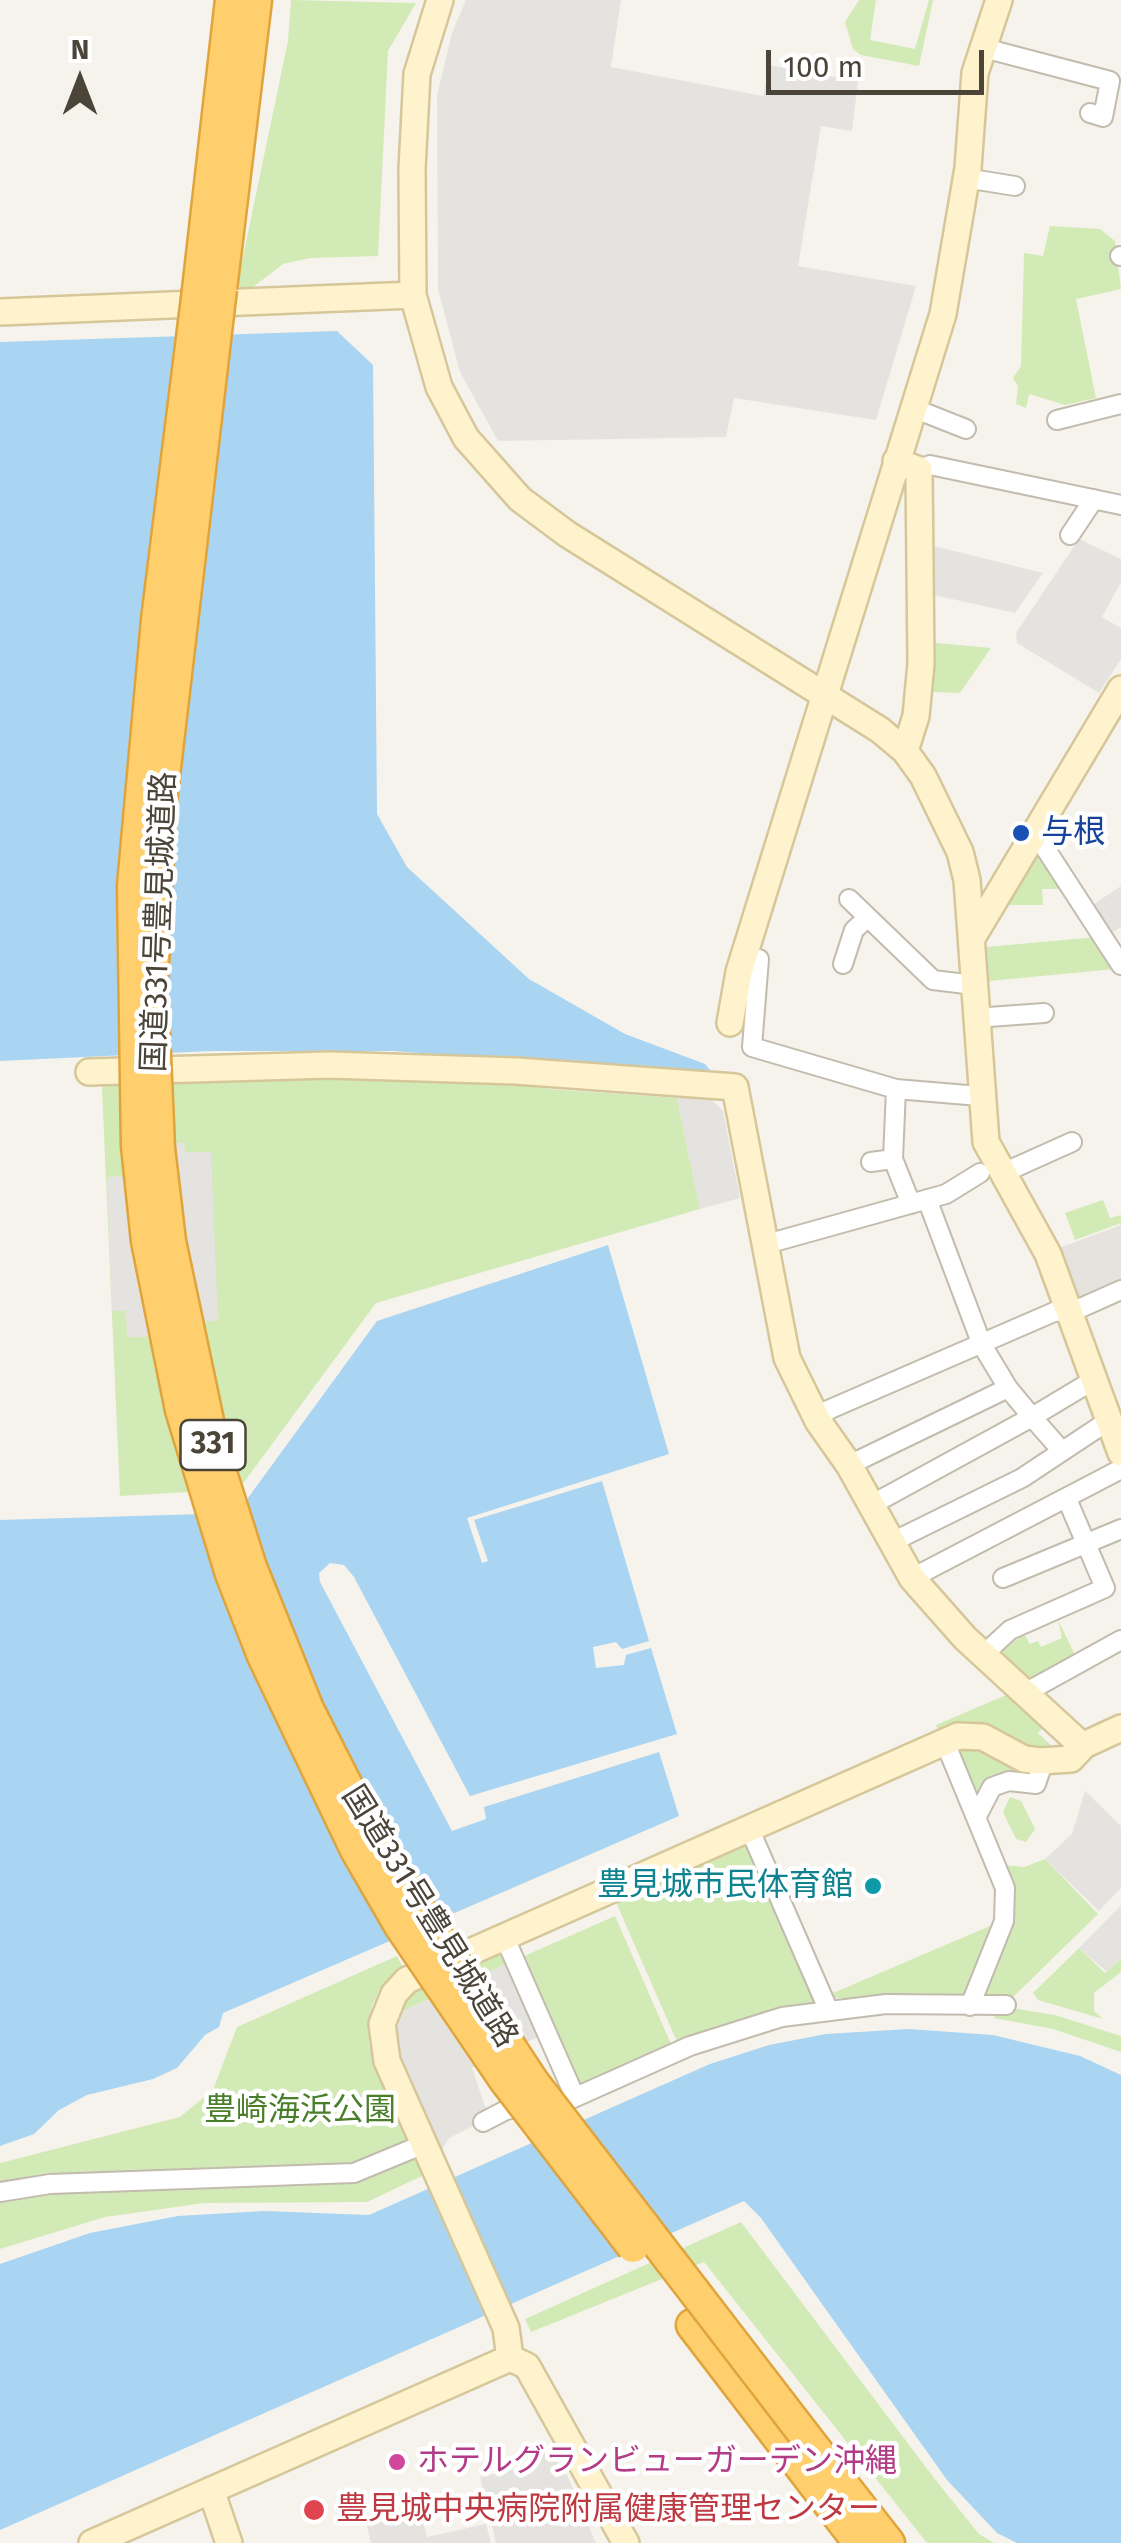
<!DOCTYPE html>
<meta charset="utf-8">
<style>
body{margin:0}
#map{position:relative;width:1121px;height:2543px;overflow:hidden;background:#f6f3ec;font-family:"Fira Sans",sans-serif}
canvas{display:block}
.north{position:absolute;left:30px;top:30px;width:100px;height:100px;-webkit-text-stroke:8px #fff;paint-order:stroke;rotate:0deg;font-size:28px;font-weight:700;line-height:40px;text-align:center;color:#4b4439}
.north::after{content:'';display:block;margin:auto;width:35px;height:45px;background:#4b4439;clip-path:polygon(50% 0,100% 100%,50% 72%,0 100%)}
.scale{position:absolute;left:766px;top:50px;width:218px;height:45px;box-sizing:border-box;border:5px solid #4b4439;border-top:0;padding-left:12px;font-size:30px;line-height:35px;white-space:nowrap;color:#4b4439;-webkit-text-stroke:8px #fff;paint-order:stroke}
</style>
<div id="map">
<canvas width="1121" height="2543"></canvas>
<div class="north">N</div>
<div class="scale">100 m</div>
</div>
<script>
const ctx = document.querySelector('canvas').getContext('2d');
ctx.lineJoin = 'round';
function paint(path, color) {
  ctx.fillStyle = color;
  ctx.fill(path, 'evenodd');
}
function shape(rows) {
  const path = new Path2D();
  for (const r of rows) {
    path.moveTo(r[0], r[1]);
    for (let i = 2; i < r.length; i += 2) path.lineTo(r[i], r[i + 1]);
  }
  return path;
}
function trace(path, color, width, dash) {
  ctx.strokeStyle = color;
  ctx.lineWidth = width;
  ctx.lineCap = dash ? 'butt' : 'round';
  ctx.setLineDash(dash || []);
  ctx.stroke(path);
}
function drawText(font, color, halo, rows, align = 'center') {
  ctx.font = font + ' "Fira Sans","Noto Sans JP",sans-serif';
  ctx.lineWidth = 9;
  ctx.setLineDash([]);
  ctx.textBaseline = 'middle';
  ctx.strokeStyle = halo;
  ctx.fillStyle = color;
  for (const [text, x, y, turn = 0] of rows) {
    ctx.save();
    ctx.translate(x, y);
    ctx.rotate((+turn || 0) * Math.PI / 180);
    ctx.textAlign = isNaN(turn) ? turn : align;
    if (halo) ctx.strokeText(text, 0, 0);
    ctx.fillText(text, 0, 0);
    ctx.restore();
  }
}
const industrial = shape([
 [1121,1225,1121,1283,1079,1302,1059,1248]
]);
const green = shape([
 [291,0,416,3,388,51,378,256,310,258,283,264,248,291,237,285,288,41],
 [859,0,876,0,870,40,915,49,929,0,933,0,919,66,861,55,853,49,845,22],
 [1050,226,1100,229,1115,241,1121,289,1076,299,1096,398,1065,405,1029,394,1026,408,1016,404,1018,386,1013,378,1021,366,1024,253,1043,256],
 [936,643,991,648,960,693,933,692],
 [1038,852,1064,889,1042,889,1043,905,1006,905],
 [1097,937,1115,969,989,981,986,947],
 [236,1076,523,1080,548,1089,677,1098,700,1209,376,1303,239,1489,120,1496,102,1088,110,1079],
 [1103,1200,1110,1218,1121,1215,1121,1223,1075,1240,1065,1213],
 [1058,1620,1077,1659,1031,1686,998,1654,1024,1634,1030,1644,1038,1641,1041,1647,1062,1638],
 [1011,1693,1047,1723,1038,1733,1054,1748,1036,1752,951,1726,938,1731,936,1725],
 [963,1748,983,1750,1035,1777,978,1801,956,1751],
 [1010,1797,1021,1801,1035,1829,1026,1842,1016,1839,1003,1812],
 [746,1843,821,2002,678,2044,615,1900],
 [1045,1859,1098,1914,1010,2000,982,2000,980,1985,1005,1931,1003,1865,1024,1867],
 [615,1916,671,2044,578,2085,522,1957],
 [997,1923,963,1998,835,1998,833,1993],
 [499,1948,506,1964,392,2016,403,1996],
 [1079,1948,1105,1973,1121,1958,1121,1972,1094,1993,1094,2011,1103,2019,1038,2000,1033,1993],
 [397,1956,403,1967,380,1989,372,2006,369,2045,424,2175,367,2202,204,2203,105,2217,0,2249,0,2163,180,2117,213,2090,237,2027],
 [1017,2009,1055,2015,1121,2036,1121,2052,1053,2029,994,2018,995,2010],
 [741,2222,934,2478,979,2534,994,2543,927,2543,704,2262,531,2332,525,2319]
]);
const parking = shape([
 [466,0,621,0,611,67,763,96,769,65,858,81,852,131,821,126,798,266,916,286,876,420,734,398,726,437,498,441,460,372,438,289,437,95,452,33],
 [1079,539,1121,559,1121,582,1102,617,1121,628,1121,659,1099,693,1017,643,1016,633],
 [934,546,1043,573,1015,613,934,595],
 [1121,886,1121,927,1110,934,1091,906],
 [677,1098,710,1098,723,1111,740,1198,700,1209],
 [184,1143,185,1152,211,1152,218,1321,203,1321,202,1336,127,1337,126,1311,112,1311,107,1177,125,1176,123,1145],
 [1085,1791,1121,1826,1121,1888,1099,1911,1045,1859,1072,1834],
 [1121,1905,1121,1958,1107,1972,1079,1948],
 [506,1964,538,2037,472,2068,489,2118,449,2138,441,2152,392,2049,392,2016],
 [544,2443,568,2477,596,2543,496,2543,480,2477,538,2464,535,2446],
 [419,2507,427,2537,486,2524,491,2543,371,2543,365,2516,386,2511,388,2518]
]);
const water = shape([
 [337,331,373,365,377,814,407,867,529,979,625,1034,705,1064,714,1075,393,1051,211,1051,0,1061,0,342],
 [608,1245,669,1454,467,1518,482,1563,488,1561,474,1520,602,1481,649,1641,622,1649,616,1642,593,1647,596,1668,624,1665,626,1655,651,1648,677,1734,470,1796,354,1577,344,1565,330,1563,319,1573,320,1582,452,1831,486,1819,484,1807,659,1752,679,1816,223,2013,219,2027,205,2035,177,2068,153,2079,87,2095,59,2110,34,2134,0,2146,0,1520,237,1513,377,1321],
 [908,2029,993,2035,1080,2056,1121,2075,1121,2543,1017,2543,997,2533,947,2480,761,2218,744,2201,0,2530,0,2264,90,2233,178,2216,264,2211,369,2215,710,2064,769,2045,826,2034]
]);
const street = shape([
 [980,47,1110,81,1103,117,1090,113],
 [965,178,1015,186],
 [1120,256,1121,256],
 [913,408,966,429],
 [1057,420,1121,404],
 [919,470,930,465,1121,505],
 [1070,535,1094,499],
 [1034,831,1121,965],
 [849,899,933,980,974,985],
 [759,959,752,1047,896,1089,979,1096],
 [843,964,854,930,867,918],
 [975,1018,1044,1013],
 [896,1089,893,1159,911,1204],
 [871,1162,893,1159],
 [1003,1173,1072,1142],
 [763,1245,946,1194,980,1173],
 [818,1421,828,1410,1054,1312,1076,1310,1121,1290],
 [1061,1450,1032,1417,1092,1381],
 [849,1465,1008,1388],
 [871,1505,1032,1417,1008,1388,982,1345,927,1199],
 [892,1542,1022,1478,1108,1421],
 [912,1578,1121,1469],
 [1003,1578,1121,1529],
 [984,1654,1010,1630,1105,1588,1067,1499],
 [1025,1693,1121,1640],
 [949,1752,1005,1888,1004,1921,970,2006],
 [977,1816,992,1787,1009,1781,1036,1784,1040,1772],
 [753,1837,828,2009],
 [508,1945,575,2097],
 [483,2122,506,2110,569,2100,690,2046,782,2017,886,2004,1006,2005],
 [0,2192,50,2184,354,2173,424,2144]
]);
const secondary = shape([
 [440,0,417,74,412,169,413,295,439,387,466,438,520,499,567,534,880,730,905,751,923,776,960,852,967,880,986,1142,1048,1254,1121,1453],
 [0,312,413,295],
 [896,461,919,470,921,664,916,716,905,751],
 [972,938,1121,689],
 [730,1023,739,972,943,314,968,168,975,73,999,0],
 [89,1072,329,1065,516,1071,735,1087,787,1358,818,1421,849,1465,912,1578,965,1638,1077,1741,1084,1745,1121,1728],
 [510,2358,506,2328,387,2061,382,2024,394,1994,407,1980,958,1736,983,1737,1024,1759,1040,1761,1071,1759,1084,1745],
 [211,2490,229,2543],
 [92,2543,510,2358,527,2366,626,2543]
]);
const highway = shape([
 [221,289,256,0],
 [198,290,231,0],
 [692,2325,859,2543],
 [806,2437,889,2543]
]);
const highwayBridge = shape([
 [221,289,160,810,152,988,159,1148,170,1241,215,1454,251,1567,308,1709,376,1843,534,2083,806,2437],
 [198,290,157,620,133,886,137,1146,147,1241,181,1410,231,1574,263,1656,356,1850,400,1926,504,2079,633,2247]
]);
const markers = [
 [1021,833,10,"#1a4fb4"],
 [873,1886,10,"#0f9aa8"],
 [397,2462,10,"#d1479c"],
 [314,2510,12,"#e0444e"]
];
const shields = [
 [213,1445,65]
];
const shieldNames = [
 ["331",213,1445]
];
const transitNames = [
 ["与根",1041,833]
];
const streetNames = [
 ["国道331号豊見城道路",160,922,-88],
 ["国道331号豊見城道路",429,1917,58]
];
const cultureNames = [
 ["豊見城市民体育館",853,1886]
];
const parkNames = [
 ["豊崎海浜公園",300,2111]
];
const hotelNames = [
 ["ホテルグランビューガーデン沖縄",417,2462]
];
const healthNames = [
 ["豊見城中央病院附属健康管理センター",336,2510]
];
paint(industrial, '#e6e2dd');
paint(green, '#d2eab5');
paint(parking, '#e5e3e0');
paint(water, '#a9d4f2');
trace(street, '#c2bbae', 22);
trace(secondary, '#d6c79b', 30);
trace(highway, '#e0a43c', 35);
trace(street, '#fff', 18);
trace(secondary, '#fff3cd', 25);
trace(highway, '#ffcf6e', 30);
trace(highwayBridge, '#e0a43c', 35, []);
trace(highwayBridge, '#ffcf6e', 30);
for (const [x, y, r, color] of markers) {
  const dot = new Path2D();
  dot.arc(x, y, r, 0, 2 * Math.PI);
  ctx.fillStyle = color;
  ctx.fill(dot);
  trace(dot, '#fff', 4);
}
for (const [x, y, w] of shields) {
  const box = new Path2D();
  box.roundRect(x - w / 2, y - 25, w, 50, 8);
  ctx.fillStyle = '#fff';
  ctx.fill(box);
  trace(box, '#4b4439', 2.5);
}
drawText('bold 30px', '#4b4439', null, shieldNames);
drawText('32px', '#164399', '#fff', transitNames, 'left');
drawText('32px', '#4b4439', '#fff', streetNames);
drawText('32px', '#0d838f', '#fff', cultureNames, 'right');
drawText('32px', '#4a7f2a', '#fff', parkNames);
drawText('32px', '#b23c85', '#fff', hotelNames, 'left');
drawText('32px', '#be3a42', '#fff', healthNames, 'left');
</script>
